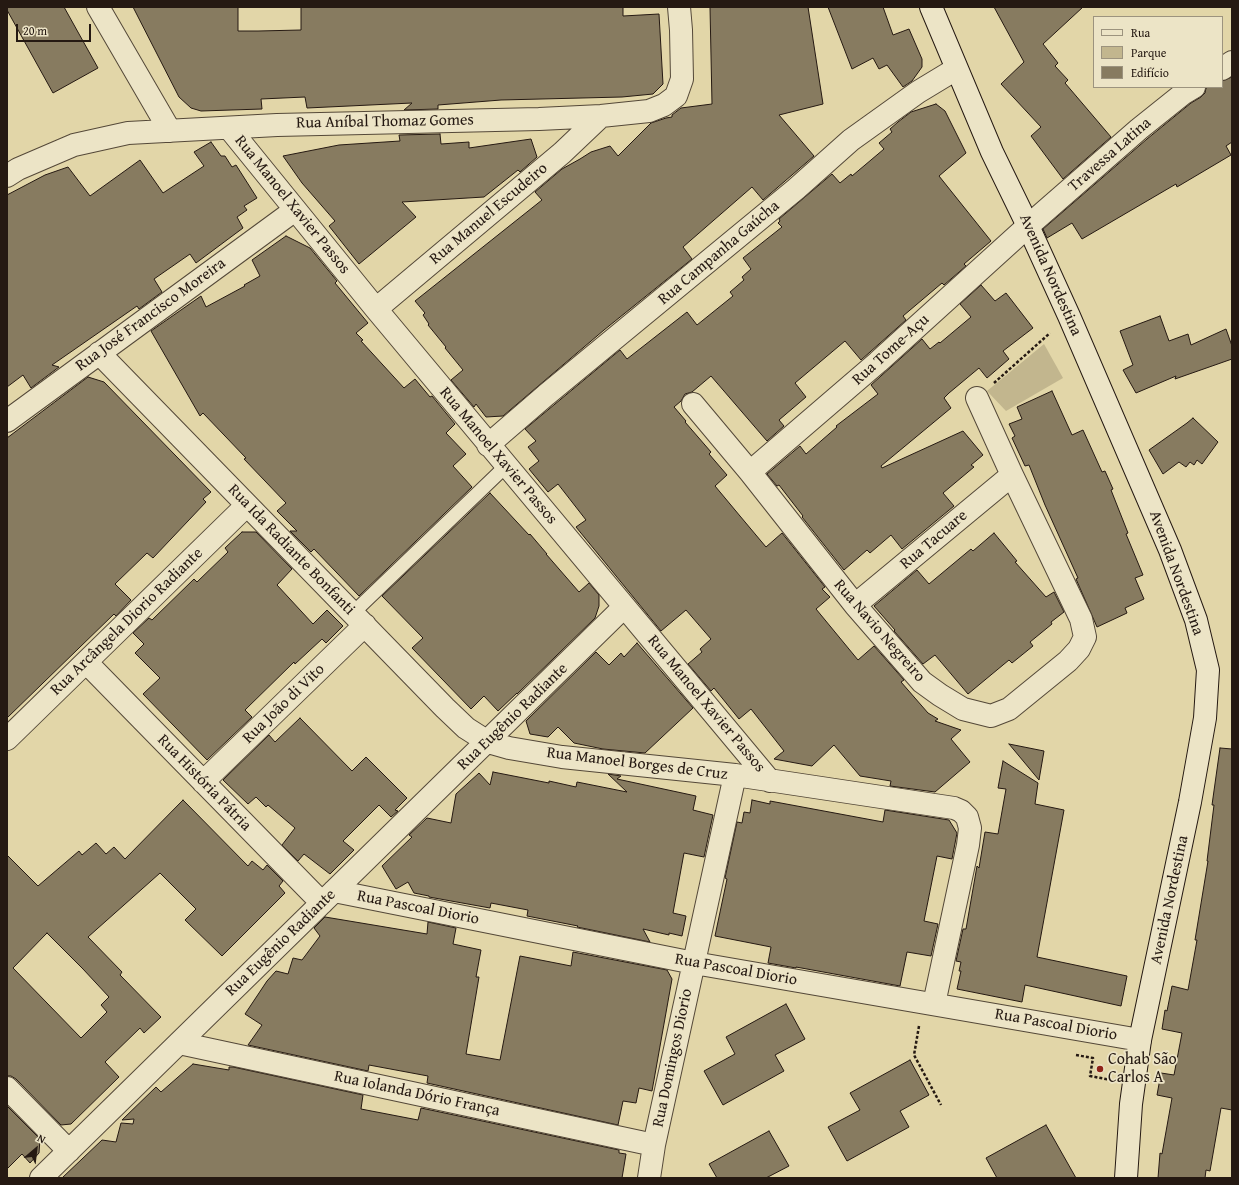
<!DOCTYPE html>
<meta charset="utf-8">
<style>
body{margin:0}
#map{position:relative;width:1239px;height:1185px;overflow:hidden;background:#e2d6a8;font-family:"Gentium Book Plus",serif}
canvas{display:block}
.frame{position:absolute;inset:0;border:8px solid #251912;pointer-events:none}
.legend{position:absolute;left:1093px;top:16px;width:130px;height:72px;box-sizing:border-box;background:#ece4c6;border:1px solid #9c937e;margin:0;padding:5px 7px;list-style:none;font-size:12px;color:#251912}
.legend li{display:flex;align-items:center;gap:8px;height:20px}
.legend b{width:20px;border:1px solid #9c937e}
.north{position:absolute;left:16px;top:1129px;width:40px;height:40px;-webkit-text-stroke:3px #ece4c6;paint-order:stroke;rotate:28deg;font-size:11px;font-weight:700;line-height:16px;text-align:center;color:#251912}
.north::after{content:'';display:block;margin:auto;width:14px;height:18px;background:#251912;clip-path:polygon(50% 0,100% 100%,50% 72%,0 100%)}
.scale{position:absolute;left:16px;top:24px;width:75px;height:18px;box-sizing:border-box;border:2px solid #251912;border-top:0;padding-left:5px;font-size:12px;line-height:14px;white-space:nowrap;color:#251912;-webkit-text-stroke:3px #ece4c6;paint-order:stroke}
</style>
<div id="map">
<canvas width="1239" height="1185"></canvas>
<div class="frame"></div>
<ul class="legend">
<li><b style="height:5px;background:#ece4c6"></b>Rua</li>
<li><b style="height:11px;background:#c2b68e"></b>Parque</li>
<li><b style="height:11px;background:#877b60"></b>Edifício</li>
</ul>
<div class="north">N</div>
<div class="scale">20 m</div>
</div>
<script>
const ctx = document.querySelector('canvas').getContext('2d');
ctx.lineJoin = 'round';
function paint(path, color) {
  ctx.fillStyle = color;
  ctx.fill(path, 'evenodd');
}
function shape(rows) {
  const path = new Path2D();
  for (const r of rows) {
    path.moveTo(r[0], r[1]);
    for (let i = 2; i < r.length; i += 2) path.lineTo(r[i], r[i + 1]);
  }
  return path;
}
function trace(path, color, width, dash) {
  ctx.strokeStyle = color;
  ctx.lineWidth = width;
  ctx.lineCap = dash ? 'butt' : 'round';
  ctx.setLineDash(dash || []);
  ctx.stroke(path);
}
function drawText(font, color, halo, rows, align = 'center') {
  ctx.font = font + ' "Gentium Book Plus",serif';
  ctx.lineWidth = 3.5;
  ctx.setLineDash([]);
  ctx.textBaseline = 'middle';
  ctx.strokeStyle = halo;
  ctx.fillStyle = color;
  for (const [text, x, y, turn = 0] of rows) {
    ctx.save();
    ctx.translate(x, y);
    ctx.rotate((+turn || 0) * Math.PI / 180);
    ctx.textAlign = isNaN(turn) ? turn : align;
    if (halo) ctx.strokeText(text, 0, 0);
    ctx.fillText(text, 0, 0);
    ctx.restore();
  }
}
const green = shape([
 [1044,344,1063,378,1006,411,987,391]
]);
const building = shape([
 [7,7,64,7,98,68,53,93,7,10,7,7],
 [133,7,238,7,238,31,258,31,301,30,301,7,623,7,623,16,659,14,663,84,653,94,622,97,501,100,438,105,438,109,404,110,412,103,307,108,305,97,261,99,262,109,201,111,191,108,179,97,133,7],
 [710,7,808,7,823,104,779,115,814,156,763,200,752,187,683,247,692,259,604,330,503,416,486,417,476,404,474,407,451,380,463,370,445,348,446,347,428,325,429,324,423,315,425,313,415,301,542,200,535,192,562,169,580,159,591,152,610,146,618,156,651,123,666,118,672,117,672,115,681,108,712,104,710,7],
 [828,7,883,7,893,35,909,29,922,59,922,67,912,81,903,87,887,65,879,69,873,58,852,69,828,7],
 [994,7,1083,7,1043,44,1058,63,1055,66,1068,80,1065,83,1111,137,1063,179,1031,136,1041,127,1001,84,1024,62,994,7],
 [1232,77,1232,142,1226,146,1231,155,1177,187,1176,184,1082,239,1072,223,1047,238,1043,229,1147,139,1191,103,1201,97,1205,93,1206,88,1208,87,1222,87,1222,81,1232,77],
 [936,104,945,111,966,153,939,176,991,241,964,264,966,266,944,285,942,283,903,316,906,320,861,360,845,341,795,383,806,397,779,420,784,426,767,441,711,376,692,392,685,394,681,401,674,407,686,421,685,422,711,452,709,454,727,475,715,486,740,516,766,547,782,533,825,587,822,589,830,597,816,609,858,660,874,646,904,680,901,682,928,713,938,719,935,721,961,730,951,739,970,762,935,792,890,786,891,781,860,776,834,745,812,766,774,759,784,751,751,709,739,719,714,688,711,691,688,664,702,652,700,649,711,639,686,610,661,631,576,527,586,520,558,484,548,492,529,469,539,461,528,447,536,441,525,429,620,350,627,359,687,312,697,325,733,296,730,292,744,280,742,277,751,269,743,258,782,227,778,223,780,221,779,219,832,174,840,183,851,174,852,176,884,149,879,143,892,132,890,129,898,122,911,112,936,104],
 [440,134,441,144,469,142,469,148,531,139,537,157,520,172,518,170,484,197,402,202,416,217,359,264,329,226,335,221,302,183,283,156,339,145,400,141,399,135,440,134],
 [211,142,221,156,225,156,232,167,236,165,257,198,244,206,247,210,237,217,243,228,196,263,190,254,154,279,162,292,139,309,137,306,52,365,59,367,31,388,23,375,7,387,7,195,45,175,68,167,90,196,140,160,163,193,204,166,194,152,211,142],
 [286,236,310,248,337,281,335,283,368,323,356,333,363,340,361,341,404,388,415,379,430,397,432,396,455,424,446,433,466,454,453,466,472,487,359,596,314,549,311,552,290,531,297,531,277,511,286,503,244,459,246,458,203,413,200,416,151,331,201,296,206,307,245,286,244,285,260,276,252,260,286,236],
 [981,285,995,301,1006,293,1033,328,1003,351,1009,359,987,378,979,368,949,393,944,398,951,408,881,466,882,468,963,431,983,455,971,465,974,467,943,493,954,506,902,549,891,535,870,553,867,550,844,570,802,517,803,516,779,485,777,486,767,474,800,446,806,454,837,427,836,426,878,394,871,385,922,339,930,349,939,342,940,343,971,317,960,304,981,285],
 [1160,316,1169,341,1188,334,1191,345,1226,329,1232,346,1232,359,1175,379,1176,376,1136,393,1123,370,1133,365,1120,331,1160,316],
 [88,377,104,382,211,492,203,499,206,502,153,558,147,553,115,584,131,600,116,616,114,614,7,718,7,438,88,377],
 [1052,391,1072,435,1083,430,1102,472,1105,471,1113,489,1111,490,1128,533,1126,534,1143,575,1135,578,1144,599,1125,608,1127,613,1097,627,1076,579,1078,578,1045,505,1029,465,1025,466,1012,438,1015,436,1009,424,1022,419,1017,407,1052,391],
 [1193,418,1218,442,1202,464,1197,460,1194,465,1190,462,1186,467,1179,462,1163,474,1149,450,1187,423,1193,418],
 [490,493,529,535,530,534,547,554,546,554,579,592,589,583,599,595,599,606,595,618,517,694,517,693,498,711,484,696,471,709,412,648,423,638,382,596,490,493],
 [242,532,256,532,292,569,277,585,313,624,327,610,343,626,326,643,322,639,295,664,294,662,245,710,252,717,207,760,143,694,160,678,135,653,144,644,133,633,149,618,152,620,194,579,197,582,228,552,225,548,242,532],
 [994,533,1017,561,1015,562,1046,597,1054,592,1064,612,1051,622,1052,624,1030,642,1033,646,1012,663,1009,660,968,694,935,655,923,664,894,631,895,630,874,606,917,570,929,584,971,549,973,551,994,533],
 [637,643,693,708,645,753,603,749,574,743,558,727,548,737,530,734,526,721,596,652,609,665,621,653,624,657,637,643],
 [300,718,352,771,366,757,407,798,395,810,398,811,391,817,379,805,343,841,354,850,330,874,304,854,298,861,282,845,295,828,268,805,266,807,256,797,248,804,223,780,269,735,275,742,300,718],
 [1009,744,1044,751,1039,780,1009,744],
 [1220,748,1232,749,1232,1110,1221,1108,1210,1171,1206,1170,1205,1178,1158,1178,1160,1153,1162,1154,1172,1098,1157,1095,1161,1073,1174,1075,1182,1033,1162,1029,1165,1010,1167,1011,1172,986,1188,990,1197,940,1195,940,1208,861,1207,861,1214,805,1212,805,1220,748],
 [1003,761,1038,783,1035,804,1064,810,1037,957,1127,976,1121,1006,1025,985,1022,1002,957,989,961,971,959,971,961,962,956,961,963,929,966,929,977,866,979,868,985,832,998,834,1006,789,998,788,1003,761],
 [493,772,549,783,549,781,576,787,577,782,627,792,608,774,621,776,617,779,696,796,693,810,713,815,704,857,684,853,673,913,686,916,682,936,669,933,669,935,643,929,650,942,577,927,578,926,527,916,528,910,491,903,490,908,429,897,429,896,414,893,408,882,396,889,382,866,412,837,409,835,427,818,451,823,456,794,479,773,490,785,493,772],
 [183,800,248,866,252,861,263,870,267,865,283,881,279,886,285,893,222,956,185,920,196,909,160,873,88,937,122,972,120,975,161,1017,144,1033,140,1028,105,1062,119,1077,71,1124,61,1125,16,1079,11,1076,7,1076,7,855,38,886,79,851,82,855,96,843,106,854,114,847,125,859,183,800],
 [47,933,83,969,109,997,101,1005,107,1012,81,1038,13,968,47,933],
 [752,800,770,804,770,801,883,822,885,810,949,820,957,833,952,859,937,856,924,921,938,924,931,956,907,952,900,986,796,967,796,968,768,963,771,947,715,936,727,879,725,878,737,822,742,823,744,812,750,813,752,800],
 [325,917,427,934,428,922,456,928,453,944,481,950,476,977,479,977,466,1054,500,1060,520,956,571,966,573,952,667,970,672,979,652,1091,639,1088,636,1103,623,1101,618,1125,427,1083,428,1076,369,1065,368,1071,248,1045,262,1025,245,1014,267,981,276,971,288,974,293,958,302,960,320,936,314,928,325,917],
 [786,1004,805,1039,775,1055,784,1071,723,1105,704,1071,735,1054,726,1037,786,1004],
 [910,1060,929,1095,900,1111,909,1127,847,1161,828,1127,860,1110,850,1093,910,1060],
 [193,1064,229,1070,229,1067,233,1067,363,1095,361,1109,418,1120,421,1108,619,1150,619,1153,626,1154,622,1178,62,1178,102,1140,116,1142,121,1123,133,1124,134,1119,122,1120,156,1087,161,1092,193,1064],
 [7,1106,40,1139,39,1153,30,1163,22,1154,7,1169,7,1106],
 [1046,1125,1076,1178,997,1178,986,1158,1046,1125],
 [769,1131,789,1166,766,1178,717,1178,709,1164,769,1131]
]);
const path = shape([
 [994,383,1050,333],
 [919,1026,914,1055,941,1105],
 [1076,1055,1093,1058,1090,1076,1111,1080]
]);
const service = shape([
 [353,613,506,466]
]);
const minor = shape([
 [98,7,170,131],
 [1222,69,1232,62],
 [229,128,376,309,770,781],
 [7,176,18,169,74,145,128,133,277,125,539,119,601,116,649,111,664,105,676,96,682,79,681,30,679,7],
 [376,309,562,153,601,116],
 [99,353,445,708,466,728,488,742,509,748,562,757,735,775,954,808,961,811,967,817,970,828,968,845,934,1004],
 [693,404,750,472,855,605,922,682,940,695,963,709,991,716,1009,709,1068,661,1079,649,1085,637,1081,619,1012,475,977,398],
 [7,421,295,210],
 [488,445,546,395,796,189,851,140,918,92,956,69],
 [750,472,878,362,1028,226,1139,129,1184,93,1194,87],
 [855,605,1012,475],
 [86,662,322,903],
 [7,739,247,505],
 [203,782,365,625],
 [334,891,694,963,1140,1040],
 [179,1043,654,1145],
 [7,1088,69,1151],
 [41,1178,624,607],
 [649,1178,654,1145,735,775]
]);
const secondary = shape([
 [931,7,992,152,1028,226,1069,316,1170,550,1196,620,1208,670,1205,718,1190,802,1140,1040,1131,1104,1126,1178]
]);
const markers = [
 [1100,1069,4,"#8f2418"]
];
const streetNames = [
 ["Rua Aníbal Thomaz Gomes",385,122,-1],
 ["Travessa Latina",1110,155,-41],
 ["Rua Manoel Xavier Passos",292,205,51],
 ["Rua Manuel Escudeiro",489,214,-40],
 ["Rua Campanha Gaúcha",719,253,-40],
 ["Avenida Nordestina",1050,275,66],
 ["Rua José Francisco Moreira",151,315,-36],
 ["Rua Tome-Açu",891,350,-42],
 ["Rua Manoel Xavier Passos",498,456,50],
 ["Rua Tacuare",934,540,-40],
 ["Rua Ida Radiante Bonfanti",291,550,46],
 ["Avenida Nordestina",1176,573,70],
 ["Rua Arcângela Diorio Radiante",127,622,-44],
 ["Rua Navio Negreiro",879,631,49],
 ["Rua João di Vito",284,704,-44],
 ["Rua Manoel Xavier Passos",706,704,50],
 ["Rua Eugênio Radiante",513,717,-44],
 ["Rua Manoel Borges de Cruz",637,764,7],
 ["Rua História Pátria",204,783,46],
 ["Avenida Nordestina",1170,900,-78],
 ["Rua Pascoal Diorio",418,908,11],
 ["Rua Eugênio Radiante",281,943,-44],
 ["Rua Pascoal Diorio",736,970,10],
 ["Rua Pascoal Diorio",1056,1025,10],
 ["Rua Domingos Diorio",673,1058,-78],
 ["Rua Iolanda Dório França",417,1094,12]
];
const poiNames = [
 ["Cohab São",1108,1060],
 ["Carlos A",1108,1078]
];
paint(green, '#c2b68e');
paint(building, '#877b60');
trace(building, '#251912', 1);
trace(service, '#544838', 15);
trace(minor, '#544838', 24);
trace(secondary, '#251912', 24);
trace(path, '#251912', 2.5, [3, 2]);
trace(service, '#ece4c6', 13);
trace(minor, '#ece4c6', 22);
trace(secondary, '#ece4c6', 22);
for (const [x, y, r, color] of markers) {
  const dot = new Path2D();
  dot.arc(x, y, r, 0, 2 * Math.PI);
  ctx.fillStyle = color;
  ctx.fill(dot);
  trace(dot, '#ece4c6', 1.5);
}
drawText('16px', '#251912', '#ece4c6', streetNames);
drawText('16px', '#251912', '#ece4c6', poiNames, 'left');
</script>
